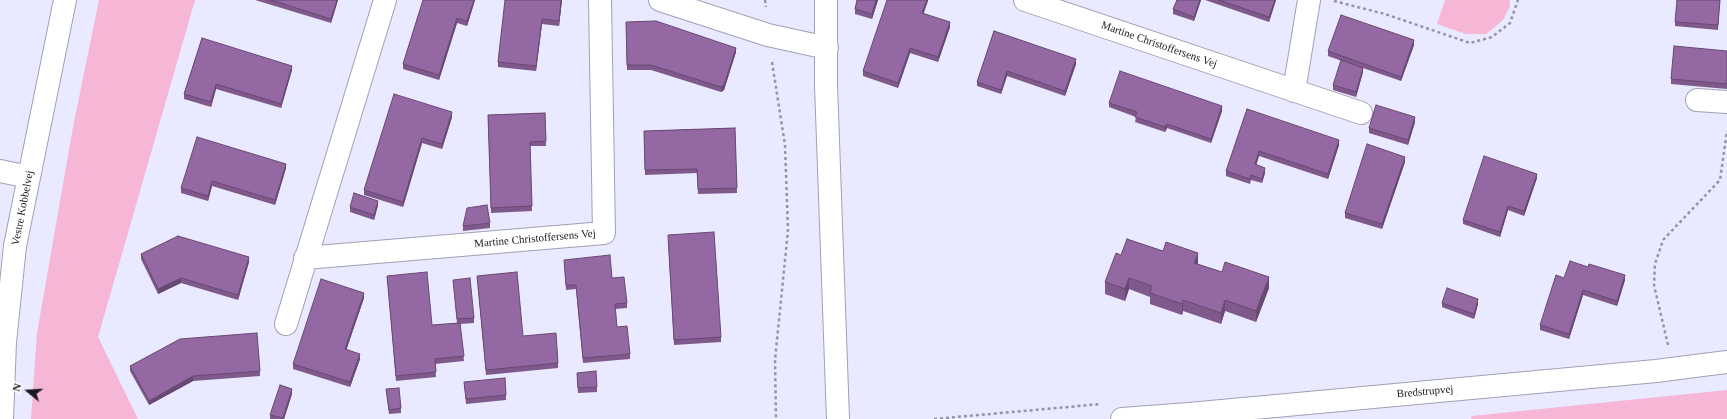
<!DOCTYPE html>
<style>
body{margin:0}
#map{position:relative;width:1727px;height:419px;overflow:hidden;background:#e9e9ff;font-family:"Times New Roman",serif}
canvas{display:block}
.north{position:absolute;left:8px;top:371px;width:40px;height:40px;-webkit-text-stroke:3px #fff;paint-order:stroke;rotate:288deg;font-size:11px;font-weight:700;line-height:16px;text-align:center;color:#191820}
.north::after{content:'';display:block;margin:auto;width:14px;height:18px;background:#191820;clip-path:polygon(50% 0,100% 100%,50% 72%,0 100%)}
</style>
<div id="map">
<canvas width="1727" height="419"></canvas>
<div class="north">N</div>
</div>
<script>
const ctx = document.querySelector('canvas').getContext('2d');
ctx.lineJoin = 'round';
function paint(path, color) {
  ctx.fillStyle = color;
  ctx.fill(path, 'evenodd');
}
function shape(rows) {
  const path = new Path2D();
  for (const r of rows) {
    path.moveTo(r[0], r[1]);
    for (let i = 2; i < r.length; i += 2) path.lineTo(r[i], r[i + 1]);
  }
  return path;
}
function trace(path, color, width, dash) {
  ctx.strokeStyle = color;
  ctx.lineWidth = width;
  ctx.lineCap = dash ? 'butt' : 'round';
  ctx.setLineDash(dash || []);
  ctx.stroke(path);
}
function drawText(font, color, halo, rows, align = 'center') {
  ctx.font = font + ' "Times New Roman",serif';
  ctx.lineWidth = 3;
  ctx.setLineDash([]);
  ctx.textBaseline = 'middle';
  ctx.strokeStyle = halo;
  ctx.fillStyle = color;
  for (const [text, x, y, turn = 0] of rows) {
    ctx.save();
    ctx.translate(x, y);
    ctx.rotate((+turn || 0) * Math.PI / 180);
    ctx.textAlign = isNaN(turn) ? turn : align;
    if (halo) ctx.strokeText(text, 0, 0);
    ctx.fillText(text, 0, 0);
    ctx.restore();
  }
}
const green = shape([
 [99,0,195,0,98,337,138,419,31,419,37,333,73,127],
 [1445,0,1510,0,1510,6,1503,20,1486,34,1466,34,1437,24],
 [1727,390,1727,419,1471,419,1472,416]
]);
const path = shape([
 [765,0,766,7],
 [1334,1,1385,14,1470,43,1492,37,1510,23,1518,0],
 [772,62,785,145,788,230,775,360,776,419],
 [1668,345,1654,285,1655,264,1663,240,1720,180,1727,131],
 [934,419,1101,404]
]);
const street = shape([
 [660,0,768,35,827,48],
 [826,0,826,85,838,419],
 [1025,0,1361,113],
 [1294,91,1309,0],
 [1697,100,1727,102],
 [0,171,29,177],
 [305,258,604,233,600,0],
 [286,324,385,0],
 [2,419,5,342,15,246,65,0]
]);
const secondary = shape([
 [1122,419,1189,414,1656,371,1727,362]
]);
const wall = shape([
 [255,0,338,0,331,23],
 [423,0,475,0,467,26,457,23,439,80,403,69,403,64],
 [562,0,559,26,542,24,536,71,498,67,498,62],
 [857,0,878,0,872,19,855,14,855,9],
 [928,0,923,14,950,27,938,62,910,53,898,88,863,76,863,71],
 [1177,0,1201,0,1194,21,1173,14,1173,9],
 [1205,0,1276,0,1269,22],
 [1720,0,1718,30,1675,26,1675,22],
 [626,22,736,52,724,90,721,92,651,70,627,70],
 [994,31,1076,64,1065,96,1007,76,1001,94,977,86,977,82],
 [202,38,292,70,281,108,216,89,211,107,184,99,184,94],
 [1414,45,1401,81,1363,68,1363,72,1356,97,1333,90,1333,85,1342,61,1328,56,1328,51],
 [1727,51,1727,89,1671,84,1671,79],
 [394,94,452,117,442,149,422,143,403,207,364,195,364,190],
 [1109,103,1222,111,1211,143,1167,128,1165,132,1135,122,1136,117,1109,107],
 [1247,109,1339,145,1328,179,1259,156,1256,165,1265,173,1262,183,1251,180,1250,184,1226,176,1226,171],
 [545,113,546,146,530,146,532,211,491,213,488,115],
 [1415,122,1408,145,1369,133,1369,128],
 [735,128,737,193,698,194,697,173,645,175,644,131],
 [1405,162,1382,229,1345,218,1345,213],
 [286,164,286,168,275,205,212,186,208,201,181,193,181,188],
 [1537,178,1524,216,1508,210,1500,237,1463,224,1463,220],
 [378,205,374,220,350,212,350,207],
 [490,223,490,228,463,231,463,226],
 [668,240,721,337,721,342,674,345],
 [141,254,249,262,238,300,181,283,158,294,141,259],
 [1121,255,1198,264,1269,288,1256,322,1225,311,1221,324,1183,311,1182,315,1150,304,1150,297,1129,289,1125,301,1105,294,1105,282],
 [564,260,612,278,627,303,627,308,615,309,617,327,630,354,630,359,583,363,576,289,566,290],
 [387,276,432,325,457,323,453,280,474,318,474,323,460,324,464,361,435,364,436,377,396,381],
 [477,276,523,336,558,363,558,368,486,375],
 [1564,278,1625,280,1617,306,1583,295,1569,339,1540,330,1540,325],
 [364,298,346,350,360,359,350,387,293,369,293,364],
 [1442,303,1478,304,1474,319,1442,307],
 [130,366,260,371,260,376,193,381,149,405,130,371],
 [577,377,597,387,597,392,578,393],
 [464,382,506,395,506,400,466,404],
 [386,389,401,408,401,413,389,414],
 [292,394,284,419,270,419,270,415]
]);
const shadedWall = shape([
 [337,0,338,0,331,23,331,19],
 [474,0,475,0,467,26,467,21],
 [561,0,562,0,559,26,559,21],
 [876,0,878,0,872,19,872,14],
 [927,0,928,0,928,1,922,18,922,13],
 [1200,0,1201,0,1194,21,1194,17],
 [1275,0,1276,0,1269,22,1269,17],
 [457,18,457,23,439,80,439,75],
 [542,19,542,24,536,71,536,66],
 [950,22,950,27,938,62,938,57],
 [1414,40,1414,45,1401,81,1401,77],
 [736,48,736,52,724,90,721,92,721,87],
 [910,48,910,53,898,88,898,83],
 [1076,59,1076,64,1065,96,1065,91],
 [292,66,292,70,281,108,281,104],
 [1363,68,1363,72,1356,97,1356,92],
 [1007,71,1007,76,1001,94,1001,90],
 [216,84,216,89,211,107,211,102],
 [1222,106,1222,111,1211,143,1211,139],
 [452,112,452,117,442,149,442,144],
 [1415,117,1415,122,1408,145,1408,140],
 [1167,124,1167,128,1165,132,1165,127],
 [422,138,422,143,403,207,403,202],
 [1339,140,1339,145,1328,179,1328,174],
 [1259,151,1259,156,1255,169,1255,164],
 [1405,157,1405,162,1382,229,1382,224],
 [286,164,286,168,275,205,275,200],
 [1265,168,1265,173,1262,183,1262,179],
 [1537,174,1537,178,1524,216,1524,211],
 [212,181,212,186,208,201,208,196],
 [378,201,378,205,374,220,374,215],
 [1508,206,1508,210,1500,237,1500,232],
 [1198,253,1198,265,1194,263],
 [249,257,249,262,238,300,238,295],
 [1625,275,1625,280,1617,306,1617,301],
 [1269,277,1269,288,1256,322,1256,311],
 [181,278,181,283,158,294,158,289],
 [1129,278,1129,289,1125,301,1125,289],
 [1583,290,1583,295,1569,339,1569,334],
 [364,293,364,298,345,354,345,349],
 [1478,299,1478,304,1474,319,1474,314],
 [1183,300,1183,311,1182,315,1182,304],
 [1225,300,1225,311,1221,324,1221,313],
 [360,354,360,359,350,387,350,382],
 [193,376,193,381,149,405,149,401],
 [292,389,292,394,284,419,283,419]
]);
const building = shape([
 [271,0,337,0,331,19,271,0],
 [423,0,474,0,467,21,457,18,439,75,403,64,423,0],
 [505,0,561,0,559,21,542,19,536,66,498,62,505,0],
 [857,0,876,0,872,14,855,9,857,0],
 [887,0,927,0,922,13,950,22,938,57,910,48,898,83,863,71,887,0],
 [1177,0,1200,0,1194,17,1173,9,1177,0],
 [1219,0,1275,0,1269,17,1219,0],
 [1677,0,1720,0,1718,25,1675,22,1677,0],
 [1341,15,1414,40,1401,77,1328,51,1341,15],
 [656,21,736,48,724,85,721,87,651,65,627,65,626,22,656,21],
 [994,31,1076,59,1065,91,1007,71,1001,90,977,82,994,31],
 [202,38,292,66,281,104,216,84,211,102,184,94,202,38],
 [1674,46,1727,51,1727,84,1671,79,1674,46],
 [1341,60,1363,68,1356,92,1333,85,1341,60],
 [1120,71,1222,106,1211,139,1167,124,1165,127,1135,117,1137,112,1109,103,1120,71],
 [394,94,452,112,442,144,422,138,403,202,364,190,394,94],
 [1376,105,1415,117,1408,140,1369,128,1376,105],
 [1247,109,1339,140,1328,174,1259,151,1255,164,1265,168,1262,179,1251,175,1250,179,1226,171,1247,109],
 [545,113,546,141,530,142,532,206,491,208,488,115,545,113],
 [735,128,737,188,698,189,697,169,645,170,644,131,735,128],
 [197,137,286,164,275,200,212,181,208,196,181,188,197,137],
 [1367,144,1405,157,1382,224,1345,213,1367,144],
 [1484,156,1537,174,1524,211,1508,206,1500,232,1463,220,1484,156],
 [354,193,378,201,374,215,350,207,354,193],
 [487,205,490,223,463,226,467,208,487,205],
 [714,232,721,337,674,340,668,235,714,232],
 [178,236,249,257,238,295,181,278,158,289,141,254,178,236],
 [1127,239,1163,251,1166,242,1198,253,1194,263,1222,272,1225,262,1269,277,1256,311,1225,300,1221,313,1183,300,1182,304,1150,293,1152,286,1129,278,1125,289,1105,282,1116,253,1121,255,1127,239],
 [610,255,612,278,624,277,627,303,615,304,617,327,627,326,630,354,583,358,576,285,566,285,564,260,610,255],
 [1570,261,1588,267,1589,264,1625,275,1617,301,1583,290,1569,334,1540,325,1556,275,1564,278,1570,261],
 [427,272,432,325,460,323,464,356,435,359,436,372,396,376,387,276,427,272],
 [517,272,523,336,556,333,558,363,486,370,477,276,517,272],
 [470,278,474,318,457,319,453,280,470,278],
 [321,279,364,293,345,349,360,354,350,382,293,364,321,279],
 [1447,288,1478,299,1474,314,1442,303,1447,288],
 [257,333,260,371,193,376,149,401,130,366,180,339,257,333],
 [596,371,597,387,578,388,577,373,596,371],
 [505,378,506,395,466,399,464,382,505,378],
 [280,385,292,389,283,418,270,415,280,385],
 [399,388,401,408,389,410,386,389,399,388]
]);
const streetNames = [
 ["Martine Christoffersens Vej",1159,45,19],
 ["Vestre Kobbelvej",23,208,-79],
 ["Martine Christoffersens Vej",535,239,-5],
 ["Bredstrupvej",1425,392,-5]
];
paint(green, '#f6b6d6');
trace(street, '#a1a1b5', 24);
trace(secondary, '#a1a1b5', 24);
trace(path, '#9494a4', 2.5, [3, 3]);
trace(street, '#fff', 22);
trace(secondary, '#fff', 22);
paint(wall, '#7f598c');
paint(shadedWall, '#684972');
paint(building, '#9468a3');
trace(building, '#684972', 1);
drawText('11px', '#191820', '#fff', streetNames);
</script>
